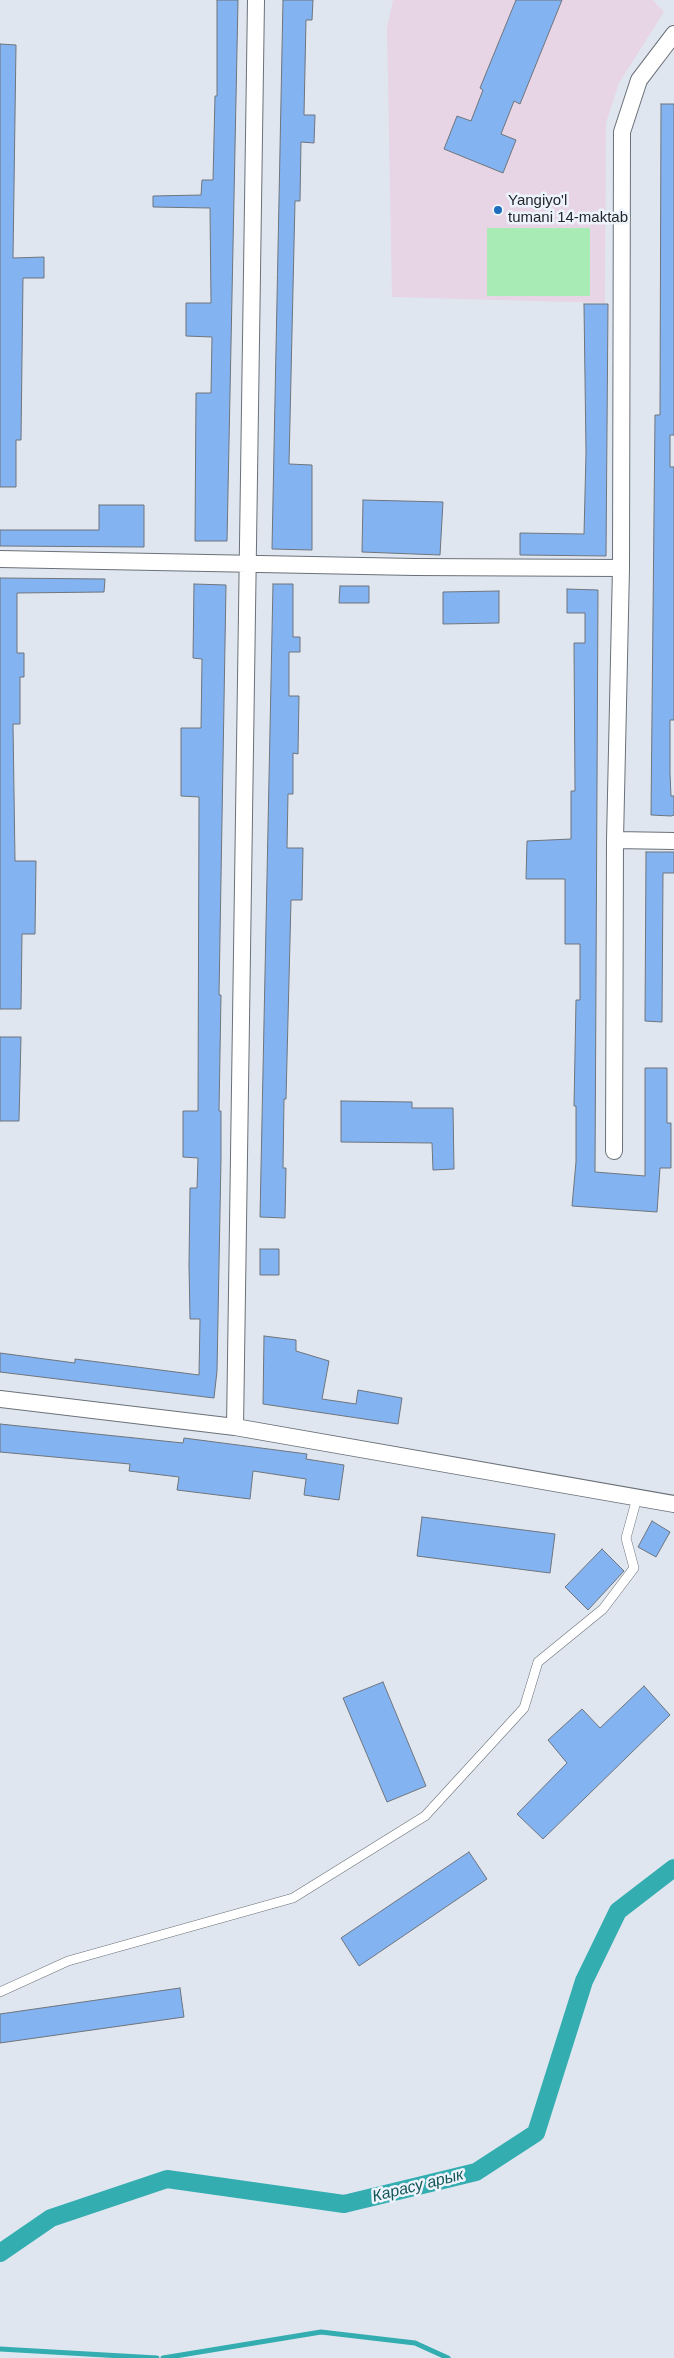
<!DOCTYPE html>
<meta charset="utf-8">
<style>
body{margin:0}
canvas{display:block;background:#dfe6ef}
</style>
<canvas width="674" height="2358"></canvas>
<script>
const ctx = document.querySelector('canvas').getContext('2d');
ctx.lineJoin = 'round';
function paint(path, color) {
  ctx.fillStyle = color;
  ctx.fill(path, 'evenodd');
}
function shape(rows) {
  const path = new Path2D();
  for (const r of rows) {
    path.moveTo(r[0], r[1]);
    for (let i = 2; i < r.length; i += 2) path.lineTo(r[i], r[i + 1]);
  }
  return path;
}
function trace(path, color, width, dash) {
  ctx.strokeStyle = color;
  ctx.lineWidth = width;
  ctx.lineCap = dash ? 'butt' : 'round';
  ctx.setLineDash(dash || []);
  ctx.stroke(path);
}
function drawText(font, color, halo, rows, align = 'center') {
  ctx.font = font + ' Helvetica,sans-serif';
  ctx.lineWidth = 5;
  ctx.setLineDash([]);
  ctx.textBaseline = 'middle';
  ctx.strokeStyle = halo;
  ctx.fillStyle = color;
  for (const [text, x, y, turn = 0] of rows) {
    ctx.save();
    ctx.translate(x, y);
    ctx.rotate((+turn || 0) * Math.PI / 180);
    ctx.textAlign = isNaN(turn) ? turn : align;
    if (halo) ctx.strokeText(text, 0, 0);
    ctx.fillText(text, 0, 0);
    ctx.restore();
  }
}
const education = shape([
 [393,0,653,0,664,12,619,83,606,123,605,303,392,297,387,28]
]);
const green = shape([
 [487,228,590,228,590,296,487,296]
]);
const stream = shape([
 [0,2349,157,2358],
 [163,2358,321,2332,415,2343,448,2358]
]);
const canal = shape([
 [0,2253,51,2218,167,2179,344,2204,476,2172,536,2133,584,1981,618,1911,674,1868]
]);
const building = shape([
 [217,0,238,0,227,541,195,541,196,393,211,393,212,337,186,336,186,303,211,303,210,208,153,207,153,196,201,195,202,180,213,180,215,96,217,96,217,0],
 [283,0,313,0,312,20,306,20,304,115,315,115,314,143,301,142,300,201,295,201,289,464,312,465,312,550,272,549,283,0],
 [516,0,562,0,520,104,514,101,501,134,516,140,503,173,444,149,457,116,471,121,483,90,480,88,516,0],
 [0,44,16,45,13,258,44,257,44,278,23,278,21,440,16,440,16,487,0,487,0,44],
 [661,104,674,104,674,435,670,435,670,467,674,467,674,720,670,720,670,773,671,796,674,796,674,815,671,816,651,815,655,415,660,415,661,104],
 [584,304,608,304,606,556,520,555,520,533,584,534,586,453,584,304],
 [363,500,443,502,440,555,362,552,363,500],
 [99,505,144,505,144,547,0,546,0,530,99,530,99,505],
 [0,578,105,579,104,592,17,593,17,653,24,653,24,677,20,677,20,724,13,724,15,861,36,861,35,934,22,934,21,1009,0,1009,0,578],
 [194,584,226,585,219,995,221,995,219,1111,221,1111,221,1158,217,1371,214,1398,0,1372,0,1353,75,1363,75,1359,199,1375,200,1319,190,1319,189,1265,190,1188,197,1188,198,1158,183,1157,183,1111,198,1111,199,797,181,796,181,728,201,728,202,659,193,658,194,584],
 [273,584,293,584,293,637,300,637,300,652,289,652,289,696,299,696,298,754,293,753,293,794,288,794,287,848,303,848,302,900,291,900,286,1099,284,1099,283,1168,286,1168,285,1218,260,1217,273,584],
 [340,586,369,586,369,603,339,603,340,586],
 [567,589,598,590,595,1172,645,1176,645,1068,667,1068,667,1123,671,1123,671,1168,660,1168,657,1212,572,1206,576,1162,576,1106,574,1106,576,1000,580,1000,580,944,565,944,565,879,526,879,527,841,571,839,571,791,575,791,574,643,585,643,585,613,567,613,567,589],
 [499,591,499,623,443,624,443,592,499,591],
 [646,852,674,852,674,873,663,873,662,1022,645,1021,646,852],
 [0,1037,21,1037,19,1121,0,1121,0,1037],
 [341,1101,412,1102,412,1108,453,1108,454,1169,433,1170,432,1143,341,1142,341,1101],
 [260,1249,279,1249,279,1275,260,1275,260,1249],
 [264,1336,296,1340,296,1351,329,1361,322,1399,356,1404,358,1390,402,1398,398,1424,263,1404,264,1336],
 [0,1424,183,1443,184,1438,307,1454,306,1459,344,1465,339,1500,304,1495,306,1479,253,1471,250,1499,177,1490,179,1477,129,1471,130,1464,0,1452,0,1424],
 [422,1517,555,1534,550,1573,417,1556,422,1517],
 [652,1521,670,1532,656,1557,638,1547,652,1521],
 [602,1549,624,1571,588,1610,565,1587,602,1549],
 [383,1682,426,1786,387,1802,343,1698,383,1682],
 [644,1686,670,1715,543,1839,517,1814,567,1763,548,1740,582,1709,600,1728,644,1686],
 [469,1852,487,1879,359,1966,341,1938,469,1852],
 [180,1988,184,2017,0,2043,0,2014,180,1988]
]);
const lane = shape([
 [0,1992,68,1961,293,1898,425,1816,524,1708,538,1662,603,1609,634,1568,626,1538,637,1498]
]);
const street = shape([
 [0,559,415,567,621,568],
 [615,840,674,841],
 [614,1151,615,840,621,568,622,132,639,80,674,34],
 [0,1399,235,1427,674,1504],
 [235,1427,256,0]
]);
const markers = [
 [498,210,5,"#1c6ebc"]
];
const poiNames = [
 ["Yangiyo'l",508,201],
 ["tumani 14-maktab",508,218]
];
const waterNames = [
 ["Карасу арык",418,2186,-14]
];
paint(education, '#e7d5e6');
paint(green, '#a8ebb4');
trace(stream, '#34adb0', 5);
trace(canal, '#34adb0', 18);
paint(building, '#83b3f1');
trace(building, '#6f757d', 1);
trace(lane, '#6b7178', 10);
trace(street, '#6b7178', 18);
trace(lane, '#fff', 9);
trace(street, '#fff', 16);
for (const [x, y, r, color] of markers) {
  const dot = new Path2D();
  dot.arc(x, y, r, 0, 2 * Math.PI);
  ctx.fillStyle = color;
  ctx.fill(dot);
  trace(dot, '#edf3fc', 2);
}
drawText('15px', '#25282b', '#edf3fc', poiNames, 'left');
drawText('italic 16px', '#125657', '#edf3fc', waterNames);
</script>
